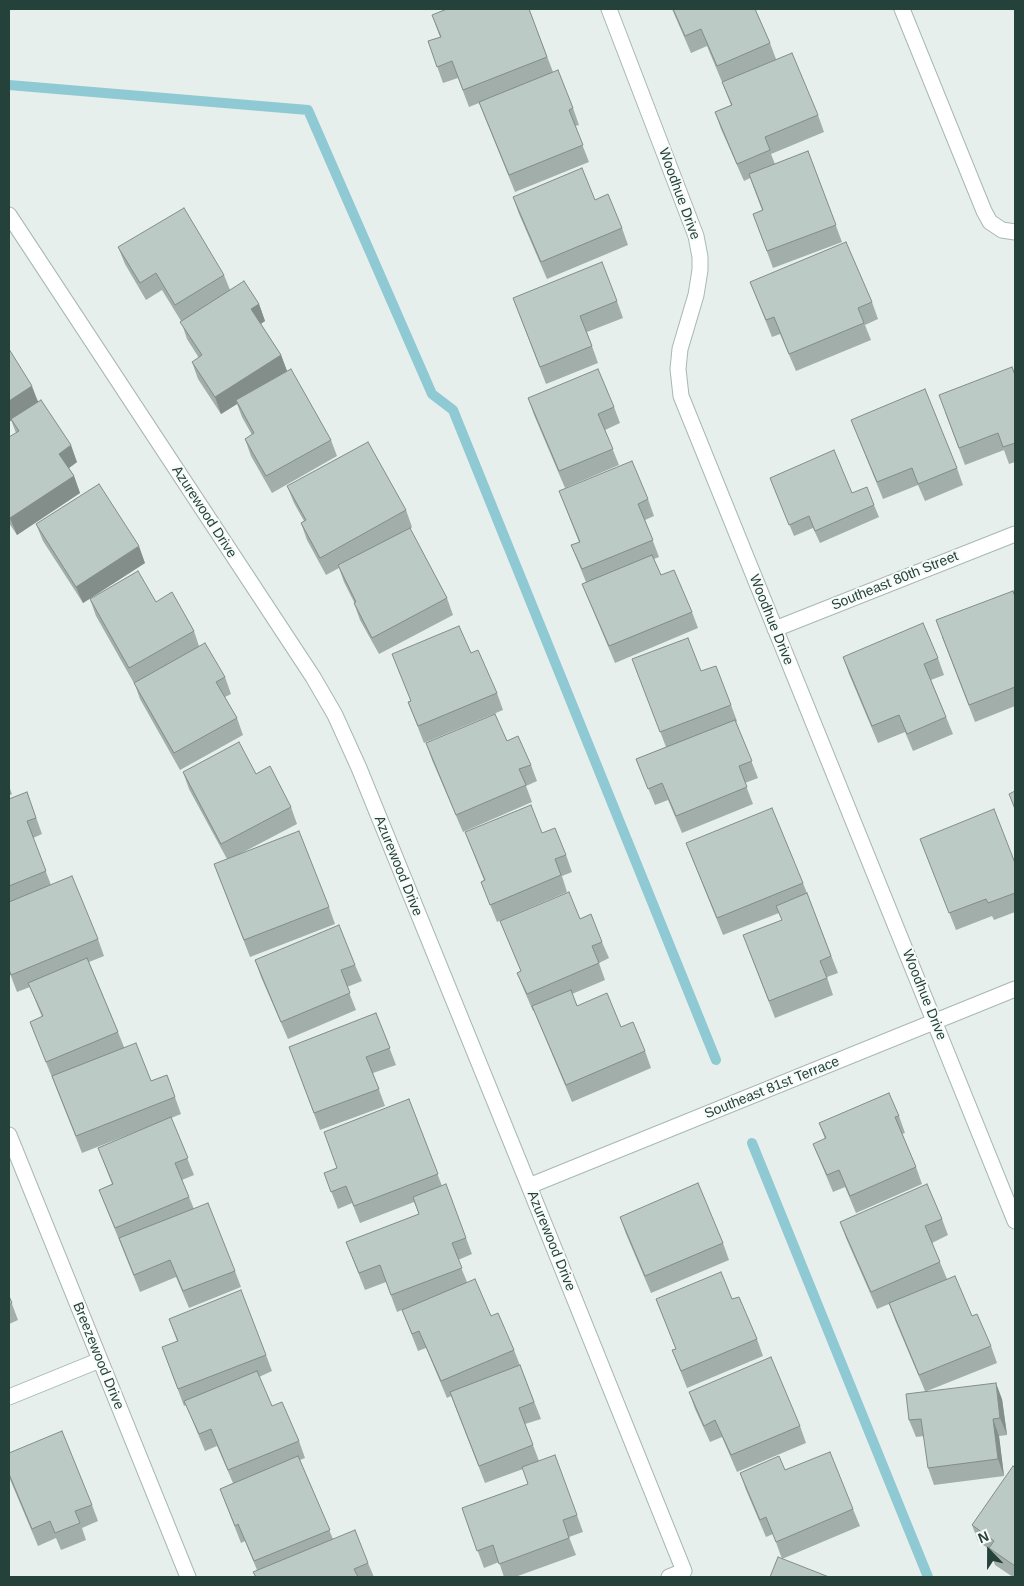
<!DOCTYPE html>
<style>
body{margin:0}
#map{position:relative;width:1024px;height:1586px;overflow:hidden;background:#e6efeb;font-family:Arial,sans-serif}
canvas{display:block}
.frame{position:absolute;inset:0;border:10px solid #24423a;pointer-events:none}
.north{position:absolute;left:964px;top:1526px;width:50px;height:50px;-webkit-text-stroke:4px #f7fbf9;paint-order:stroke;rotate:338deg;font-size:14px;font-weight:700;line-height:20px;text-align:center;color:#24423a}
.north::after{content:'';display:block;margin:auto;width:18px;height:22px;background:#24423a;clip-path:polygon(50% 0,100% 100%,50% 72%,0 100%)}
</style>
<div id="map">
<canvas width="1024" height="1586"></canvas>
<div class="frame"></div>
<div class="north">N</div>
</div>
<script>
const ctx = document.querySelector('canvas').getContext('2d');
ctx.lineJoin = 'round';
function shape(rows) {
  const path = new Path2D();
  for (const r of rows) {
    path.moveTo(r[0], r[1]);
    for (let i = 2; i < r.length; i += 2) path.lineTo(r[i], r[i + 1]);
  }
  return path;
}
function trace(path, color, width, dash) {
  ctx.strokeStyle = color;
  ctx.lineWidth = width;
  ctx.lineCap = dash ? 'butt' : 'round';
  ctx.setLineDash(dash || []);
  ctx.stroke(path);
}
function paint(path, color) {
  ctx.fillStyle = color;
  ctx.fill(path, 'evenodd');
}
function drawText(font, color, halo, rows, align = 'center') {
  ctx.font = font + ' Arial,sans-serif';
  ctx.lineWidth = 4;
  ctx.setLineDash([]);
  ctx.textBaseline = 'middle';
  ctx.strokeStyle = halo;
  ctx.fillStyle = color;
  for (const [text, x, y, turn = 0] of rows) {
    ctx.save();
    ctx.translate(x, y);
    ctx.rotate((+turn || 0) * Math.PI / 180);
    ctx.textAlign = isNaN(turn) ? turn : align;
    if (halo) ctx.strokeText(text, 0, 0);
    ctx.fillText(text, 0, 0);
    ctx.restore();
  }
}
const stream = shape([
 [9,85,308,110,432,394,453,410,716,1060],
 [752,1143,928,1577]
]);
const lane = shape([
 [902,9,984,211,990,222,1002,230,1015,232]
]);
const street = shape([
 [609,9,696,236,700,257,700,270,696,295,680,349,678,369,681,396,1015,1221],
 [9,215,313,677,335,715,359,768,529,1186,684,1571,669,1577],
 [775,629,1015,534],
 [9,1135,188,1577],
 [529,1186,1015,989],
 [9,1397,100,1360]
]);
const wall = shape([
 [529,9,553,72,573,108,579,125,575,126,589,162,515,192,479,103,469,107,458,78,443,83,428,41,440,37,432,15],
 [672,9,755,9,770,43,776,59,818,115,824,132,771,154,775,164,808,151,842,242,773,268,753,214,762,210,750,178,744,181,721,129,715,112,731,105,722,82,707,46,691,53],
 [513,197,622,228,628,245,547,279,519,214],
 [118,247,224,275,230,290,259,304,265,321,261,324,281,355,287,371,331,440,337,456,272,493,251,456,245,439,252,435,242,417,237,404,221,414,198,379,192,362,199,358,187,339,181,321,162,290,146,300,125,264],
 [750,282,872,302,878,319,865,325,871,340,796,371,780,334,772,337],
 [513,298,617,301,623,318,587,332,598,363,546,384],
 [9,349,38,401,77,462,69,468,74,476,80,493,17,535,9,523,9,437,16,433,11,420,9,422],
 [1015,375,1015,462,1009,464,1004,450,965,465,945,412],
 [528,398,614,407,620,423,605,430,619,465,565,488,534,415],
 [851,420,957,468,963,485,925,501,918,485,883,499],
 [770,478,852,493,874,505,879,517,820,543,813,528,794,536],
 [287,486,406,510,412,527,410,529,447,598,453,615,379,654,360,620,354,603,354,602,344,582,339,568,326,575,307,540,301,523,304,521,294,503],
 [559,491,648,499,654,516,645,520,659,557,654,559,661,575,692,612,698,628,615,663,589,601,582,584,586,582,571,545,579,542],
 [36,524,145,563,83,603,43,541],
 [1015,597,1015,706,975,722,942,637],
 [90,599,156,602,194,631,199,646,225,677,231,694,225,697,237,718,243,735,180,770,140,699,135,685,96,616],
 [471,653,497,693,503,710,424,743,408,702,411,701,392,654],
 [843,657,938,658,944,675,931,680,953,734,913,751,905,732,878,743,849,674],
 [701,671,731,705,737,721,736,722,758,778,745,783,753,804,682,833,668,800,655,805,636,759,666,747,639,676],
 [507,741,531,765,537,781,526,786,532,802,463,832,432,760,426,743],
 [183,772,256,774,291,807,297,824,236,856,329,907,335,924,250,957,214,864,227,859,189,789],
 [9,786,12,794,9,796],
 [27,792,42,834,33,838,51,885,98,939,104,956,89,962,118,1032,124,1047,151,1081,167,1075,181,1114,171,1118,194,1175,182,1180,194,1209,235,1271,241,1287,189,1308,176,1277,140,1292,99,1190,112,1184,98,1148,148,1127,82,1153,30,1022,42,1017,30,987,17,992,9,971,9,799],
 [465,832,542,833,566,855,572,872,562,876,567,892,497,922,481,882,484,880],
 [920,839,1015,863,1015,912,994,920,992,916,956,930],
 [686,843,803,883,838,973,827,977,833,995,775,1018,743,935,782,920,779,913,723,935],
 [580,919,602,942,609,958,599,963,605,980,572,994,577,1006,621,1027,645,1051,651,1068,572,1102,539,1023,534,1011,533,1011,524,990,517,973,521,971,500,921],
 [255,960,355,965,362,981,347,987,356,1010,288,1039,261,977],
 [376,1013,396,1065,373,1073,385,1106,320,1130,289,1047],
 [409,1099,442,1186,466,1238,472,1254,458,1260,467,1282,514,1350,541,1419,525,1424,539,1461,577,1515,583,1532,569,1537,576,1555,515,1577,504,1577,499,1562,484,1568,462,1508,528,1484,523,1469,485,1483,451,1396,447,1398,426,1348,418,1351,402,1310,397,1312,386,1282,365,1290,346,1242,419,1214,414,1202,360,1223,352,1203,338,1209,324,1173,337,1168],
 [899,1116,905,1133,902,1134,916,1167,922,1184,856,1213,845,1187,833,1192,820,1161,813,1144,825,1139,819,1123],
 [620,1217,723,1243,729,1260,651,1293,626,1234],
 [942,1219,948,1235,932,1243,947,1279,991,1346,997,1363,927,1391,1002,1399,1007,1435,999,1436,1004,1476,934,1485,928,1468,924,1436,916,1437,909,1420,925,1391,895,1320,889,1304,877,1309,846,1238,840,1222],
 [9,1296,18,1320,9,1324],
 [656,1299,732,1299,757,1339,763,1356,687,1388,672,1350,676,1349],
 [169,1319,266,1355,272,1371,259,1377,272,1406,299,1441,305,1458,300,1460,333,1539,368,1563,374,1577,255,1577,257,1570,245,1541,241,1543,220,1489,233,1483,217,1446,205,1451,186,1405,184,1406,162,1347,177,1341],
 [689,1392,800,1426,806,1443,737,1472,722,1437,710,1442,695,1409],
 [9,1453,92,1505,98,1521,82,1528,86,1540,61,1550,56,1538,38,1546,9,1477],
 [1015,1468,1015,1577,1013,1577,995,1565,990,1550,978,1541,972,1525],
 [785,1470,853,1509,860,1526,782,1559,773,1534,766,1537,746,1490,740,1473]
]);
const shadedWall = shape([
 [259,304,265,321,257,326,251,309],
 [281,355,287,371,236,400,237,404,221,414,215,397],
 [32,386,38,402,9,422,9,401],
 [71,445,77,462,65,471,59,454],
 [74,476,80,493,17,535,10,518],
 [139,546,145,563,83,603,76,587],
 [996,1383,1002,1399,1007,1435,1000,1418],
 [993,1419,999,1436,1004,1476,998,1459]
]);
const building = shape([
 [447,9,529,9,547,57,463,90,452,61,437,67,428,41,441,37,432,15,447,9],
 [673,9,755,9,770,43,717,66,701,29,685,36,673,9],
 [792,53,818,115,765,137,770,150,737,164,715,112,732,105,722,82,792,53],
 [558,70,573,108,569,110,583,145,509,175,479,102,558,70],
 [808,151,836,225,767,251,753,214,763,210,749,174,808,151],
 [582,168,595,200,608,194,622,228,541,262,513,197,582,168],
 [184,208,224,275,175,305,156,273,140,283,118,247,184,208],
 [846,242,872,302,858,308,864,323,789,354,774,317,766,320,750,282,846,242],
 [602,262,617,301,580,316,592,346,540,367,513,298,602,262],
 [244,281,259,304,251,309,281,355,215,397,192,362,202,355,180,322,244,281],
 [9,349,32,386,9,401,9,349],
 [1012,367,1015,375,1015,443,1003,447,998,433,959,448,939,395,1012,367],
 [291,369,331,440,266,476,245,439,254,433,236,400,291,369],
 [598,369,614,407,598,414,613,449,559,471,528,398,598,369],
 [925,389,957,468,918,484,912,468,877,482,851,420,925,389],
 [41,400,71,445,59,454,74,476,10,518,9,515,9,437,19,431,11,419,41,400],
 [368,442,406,510,320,558,301,523,306,520,287,486,368,442],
 [834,450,852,493,867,487,874,505,815,531,809,516,789,525,770,478,834,450],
 [632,461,648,499,638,504,653,540,582,569,571,545,580,542,559,491,632,461],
 [99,484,139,546,76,587,36,524,99,484],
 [410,528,447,598,372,638,354,603,356,602,338,565,410,528],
 [652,555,661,575,674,570,692,612,609,646,582,584,652,555],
 [138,571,156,602,172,592,194,631,129,668,90,599,138,571],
 [1013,591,1015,597,1015,687,969,705,936,620,1013,591],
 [923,623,938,658,924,664,946,717,907,734,899,715,872,726,843,657,923,623],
 [459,626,471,653,478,650,497,693,418,726,408,702,411,701,392,654,459,626],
 [688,638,701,671,716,666,731,705,660,732,632,659,688,638],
 [205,643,225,677,216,682,237,718,174,753,134,683,205,643],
 [495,714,507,741,518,736,531,765,519,769,526,785,456,815,426,743,495,714],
 [735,720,752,761,739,766,747,787,676,816,662,783,648,789,636,759,735,720],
 [239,742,256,774,270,766,291,807,221,844,183,772,239,742],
 [1015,791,1015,809,1009,794,1015,791],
 [27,792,36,818,27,821,46,871,9,886,9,799,27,792],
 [531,805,542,833,555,828,566,855,555,859,561,875,490,905,481,882,485,880,465,832,531,805],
 [772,808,803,883,717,918,686,843,772,808],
 [994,809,1015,863,1015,893,988,903,986,899,949,913,920,839,994,809],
 [299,831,329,907,244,940,214,864,299,831],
 [72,876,98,939,11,975,9,969,9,902,72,876],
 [569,892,580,919,591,914,602,942,592,946,599,963,527,994,517,973,521,971,500,921,569,892],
 [807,893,831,956,820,961,827,978,769,1001,743,935,782,920,776,906,807,893],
 [339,925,355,965,341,970,350,993,281,1022,255,960,339,925],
 [87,958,118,1032,46,1062,30,1022,43,1016,28,983,87,958],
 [571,990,577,1006,607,993,621,1027,633,1022,645,1051,566,1085,532,1006,571,990],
 [376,1013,390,1048,366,1057,379,1089,314,1113,289,1047,376,1013],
 [136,1043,151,1081,167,1075,175,1097,76,1136,52,1076,136,1043],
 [889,1093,899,1116,895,1117,916,1167,850,1196,839,1170,827,1175,813,1144,826,1138,819,1123,889,1093],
 [409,1099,438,1174,354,1206,346,1186,331,1192,324,1173,337,1168,324,1132,409,1099],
 [171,1117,188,1158,175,1163,189,1197,115,1228,99,1190,113,1184,98,1148,171,1117],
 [698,1183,723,1243,645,1276,620,1217,698,1183],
 [446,1184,466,1238,452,1243,462,1268,391,1295,380,1265,359,1273,346,1242,419,1214,413,1197,446,1184],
 [927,1184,942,1219,925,1226,940,1262,871,1292,840,1222,927,1184],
 [208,1203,235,1271,183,1291,170,1260,134,1275,119,1238,208,1203],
 [721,1272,732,1299,739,1297,757,1339,681,1371,672,1350,676,1349,656,1299,721,1272],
 [955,1276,972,1316,977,1314,991,1346,919,1375,889,1303,955,1276],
 [475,1279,491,1316,498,1313,514,1350,441,1381,419,1331,412,1334,402,1310,475,1279],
 [241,1290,266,1355,178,1389,162,1347,178,1341,169,1319,241,1290],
 [9,1296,12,1303,9,1305,9,1296],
 [771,1357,800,1426,731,1455,715,1420,704,1426,689,1392,771,1357],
 [520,1365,534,1402,519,1408,533,1445,479,1466,450,1392,520,1365],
 [257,1371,272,1406,282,1402,299,1441,228,1470,211,1429,199,1434,184,1401,257,1371],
 [996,1383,1000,1418,993,1419,998,1459,928,1468,921,1419,909,1420,906,1394,996,1383],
 [62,1431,92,1505,75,1511,80,1523,55,1533,50,1521,32,1529,9,1474,9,1453,62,1431],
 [830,1452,853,1509,776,1542,766,1517,760,1520,740,1473,779,1456,785,1470,830,1452],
 [555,1455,577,1515,563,1520,569,1538,499,1564,493,1545,477,1551,462,1508,528,1484,522,1467,555,1455],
 [298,1456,330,1530,254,1561,238,1524,235,1526,220,1489,298,1456],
 [1013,1466,1015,1468,1015,1566,989,1548,994,1541,972,1525,1013,1466],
 [355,1530,368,1563,354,1569,358,1577,256,1577,253,1572,355,1530],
 [778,1557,829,1577,770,1577,778,1557]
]);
const streetNames = [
 ["Woodhue Drive",679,194,70],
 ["Azurewood Drive",204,512,57],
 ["Southeast 80th Street",895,581,-22],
 ["Woodhue Drive",771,620,68],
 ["Azurewood Drive",398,866,68],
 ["Woodhue Drive",924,995,68],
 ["Southeast 81st Terrace",772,1088,-22],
 ["Azurewood Drive",551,1241,68],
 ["Breezewood Drive",98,1356,68]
];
trace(stream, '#8ec9d4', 10);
trace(lane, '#a8b8b2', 17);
trace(street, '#a8b8b2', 17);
trace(lane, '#fff', 15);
trace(street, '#fff', 15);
paint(wall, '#a1aea9');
paint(shadedWall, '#838d89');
paint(building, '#bbcac4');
trace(building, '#838d89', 1);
drawText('14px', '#24423a', '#f7fbf9', streetNames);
</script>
